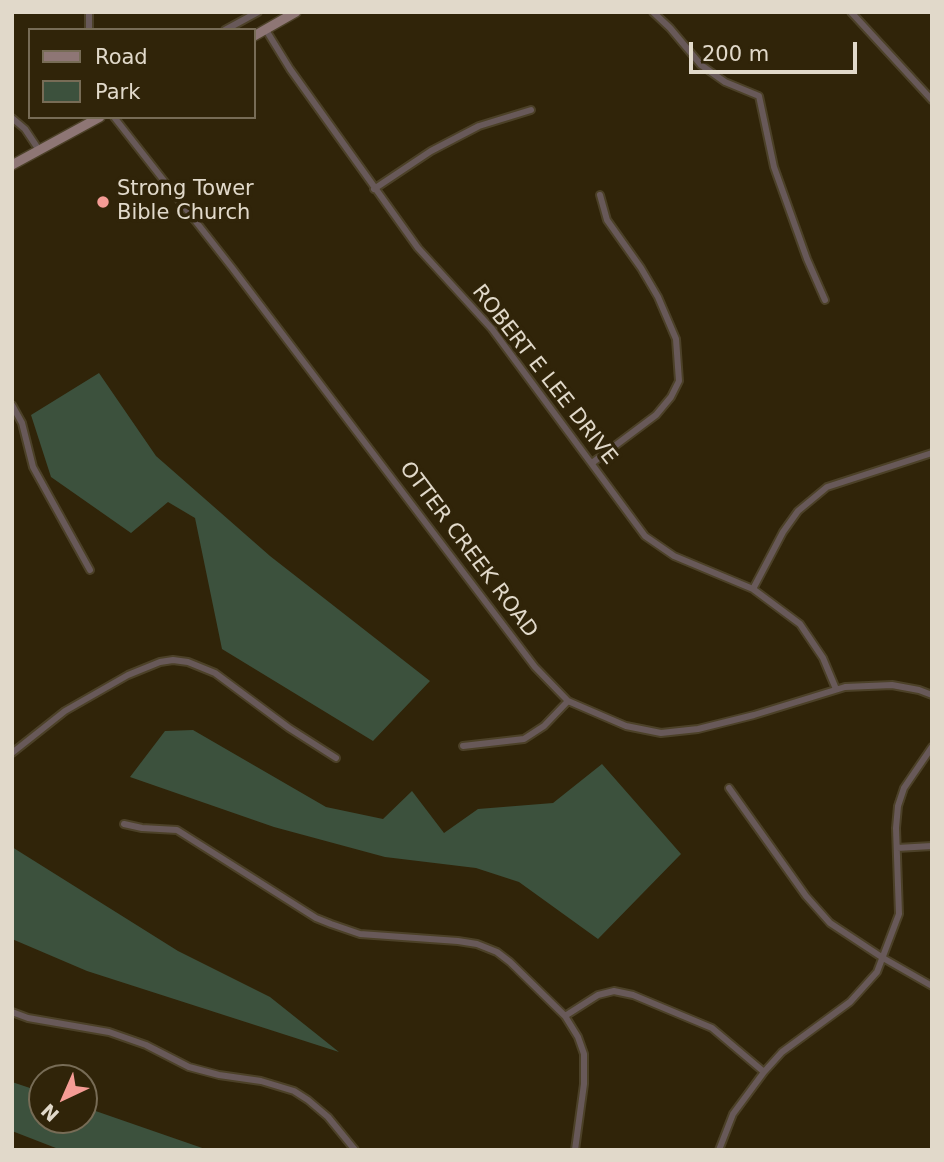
<!DOCTYPE html>
<style>
body{margin:0}
#map{position:relative;width:944px;height:1162px;overflow:hidden;background:#302409;font-family:"DejaVu Sans",sans-serif}
canvas{display:block}
.frame{position:absolute;inset:0;border:14px solid #e1d9ca;pointer-events:none}
.legend{position:absolute;left:28px;top:28px;width:228px;height:91px;box-sizing:border-box;background:#302409;border:2px solid #776c56;margin:0;padding:9px 12px;list-style:none;font-size:21px;color:#e1d9ca}
.legend li{display:flex;align-items:center;gap:14px;height:35px}
.legend b{width:35px;border:2px solid #776c56}
.north{position:absolute;left:28px;top:1064px;width:70px;height:70px;box-sizing:border-box;background:#302409;border:2px solid #776c56;border-radius:50%;rotate:224deg;font-size:19px;font-weight:700;line-height:28px;text-align:center;color:#e1d9ca}
.north::after{content:'';display:block;margin:auto;width:24px;height:32px;background:#f59c95;clip-path:polygon(50% 0,100% 100%,50% 72%,0 100%)}
.scale{position:absolute;left:689px;top:42px;width:168px;height:32px;box-sizing:border-box;border:4px solid #e1d9ca;border-top:0;padding-left:9px;font-size:21px;line-height:24px;white-space:nowrap;color:#e1d9ca;-webkit-text-stroke:5px #302409;paint-order:stroke}
</style>
<div id="map">
<canvas width="944" height="1162"></canvas>
<div class="frame"></div>
<ul class="legend">
<li><b style="height:9px;background:#8e7675"></b>Road</li>
<li><b style="height:19px;background:#3c513d"></b>Park</li>
</ul>
<div class="north">N</div>
<div class="scale">200 m</div>
</div>
<script>
const ctx = document.querySelector('canvas').getContext('2d');
ctx.lineJoin = 'round';
function paint(path, color) {
  ctx.fillStyle = color;
  ctx.fill(path, 'evenodd');
}
function shape(rows) {
  const path = new Path2D();
  for (const r of rows) {
    path.moveTo(r[0], r[1]);
    for (let i = 2; i < r.length; i += 2) path.lineTo(r[i], r[i + 1]);
  }
  return path;
}
function trace(path, color, width, dash) {
  ctx.strokeStyle = color;
  ctx.lineWidth = width;
  ctx.lineCap = dash ? 'butt' : 'round';
  ctx.setLineDash(dash || []);
  ctx.stroke(path);
}
function drawText(font, color, halo, rows, align = 'center') {
  ctx.font = font + ' "DejaVu Sans",sans-serif';
  ctx.lineWidth = 7;
  ctx.setLineDash([]);
  ctx.textBaseline = 'middle';
  ctx.strokeStyle = halo;
  ctx.fillStyle = color;
  for (const [text, x, y, turn = 0] of rows) {
    ctx.save();
    ctx.translate(x, y);
    ctx.rotate((+turn || 0) * Math.PI / 180);
    ctx.textAlign = isNaN(turn) ? turn : align;
    if (halo) ctx.strokeText(text, 0, 0);
    ctx.fillText(text, 0, 0);
    ctx.restore();
  }
}
const green = shape([
 [99,373,156,456,270,556,430,681,373,741,222,649,195,518,168,502,131,533,51,477,31,415],
 [193,730,326,807,383,819,412,791,444,833,478,809,553,803,602,764,681,854,598,939,519,882,476,868,385,857,274,827,130,777,165,731],
 [12,847,178,951,270,997,339,1052,87,971,12,939],
 [12,1082,42,1092,42,1120,84,1120,84,1107,208,1150,61,1150,12,1131]
]);
const street = shape([
 [89,12,89,30],
 [653,12,670,28,701,65,725,82,759,96,774,167,807,259,825,300],
 [851,12,932,100],
 [225,30,258,12],
 [266,30,290,69,418,248,492,329,645,536,674,556,753,589,800,624,823,658,836,689],
 [114,117,233,269,535,667,568,701,626,726,661,733,698,729,754,715,845,687,892,685,919,690,932,695],
 [12,118,25,129,39,150],
 [374,189,431,151,479,126,531,110],
 [12,405,22,423,33,467,90,570],
 [592,463,656,415,671,397,679,381,676,339,658,297,641,268,607,220,600,195],
 [753,589,783,532,798,511,827,487,932,453],
 [463,746,524,739,544,726,568,701],
 [12,753,65,711,128,675,160,662,173,660,188,662,215,673,289,728,336,758],
 [729,788,806,896,830,923,883,958,932,986],
 [124,824,142,828,177,830,316,918,331,924,360,934,458,941,477,944,497,952,510,962,565,1016,578,1037,584,1054,584,1084,575,1150],
 [897,848,932,846],
 [12,1012,28,1018,109,1032,146,1045,189,1067,219,1075,261,1081,294,1091,308,1100,328,1117,355,1150],
 [565,1016,598,995,614,991,633,995,712,1028,764,1072],
 [719,1150,733,1114,764,1072,782,1052,850,1002,877,972,899,914,896,828,898,806,904,788,932,747]
]);
const secondary = shape([
 [254,36,296,12],
 [12,165,100,117]
]);
const markers = [
 [103,202,7,"#f59c95"]
];
const poiNames = [
 ["Strong Tower",117,190],
 ["Bible Church",117,214]
];
const streetNames = [
 ["ROBERT E LEE DRIVE",544,375,52],
 ["OTTER CREEK ROAD",468,550,53]
];
paint(green, '#3c513d');
trace(street, '#4c4128', 10);
trace(secondary, '#4c4128', 12);
trace(street, '#685959', 6);
trace(secondary, '#8e7675', 9);
for (const [x, y, r, color] of markers) {
  const dot = new Path2D();
  dot.arc(x, y, r, 0, 2 * Math.PI);
  ctx.fillStyle = color;
  ctx.fill(dot);
  trace(dot, '#302409', 2.5);
}
drawText('21px', '#e1d9ca', '#302409', poiNames, 'left');
drawText('21px', '#e1d9ca', '#302409', streetNames);
</script>
